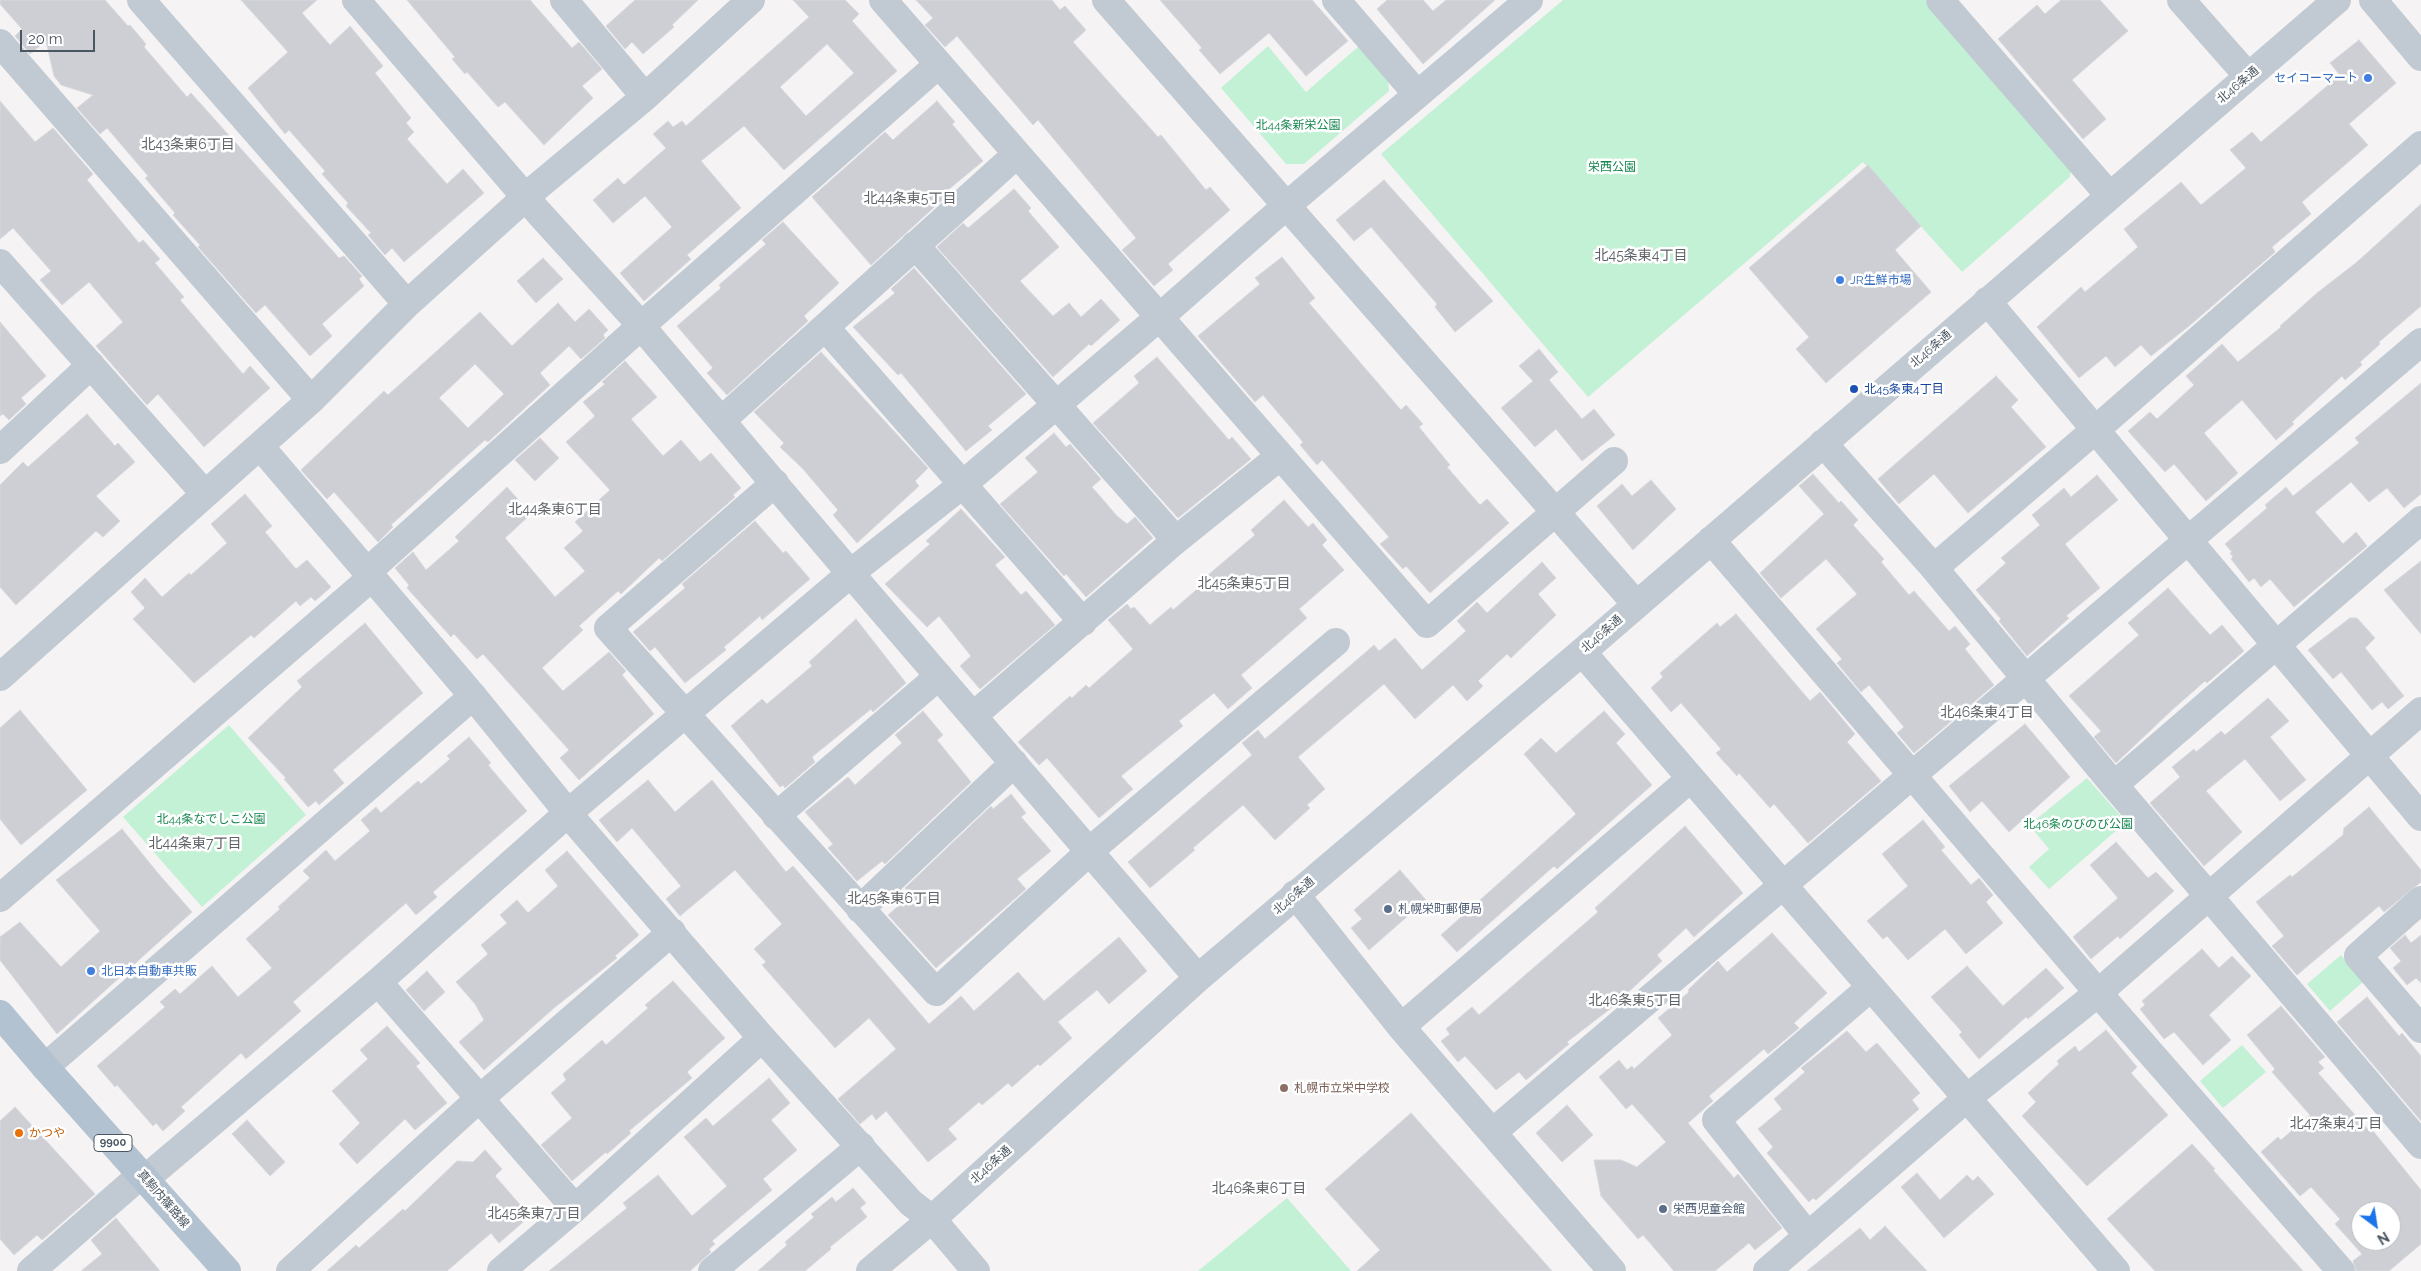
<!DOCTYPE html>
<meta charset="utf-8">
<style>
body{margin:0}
#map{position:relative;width:2421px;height:1271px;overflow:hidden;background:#f5f3f3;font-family:Raleway,sans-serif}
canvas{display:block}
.north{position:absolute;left:2351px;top:1201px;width:50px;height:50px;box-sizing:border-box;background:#fff;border:1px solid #b7bbc0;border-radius:50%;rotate:149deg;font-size:14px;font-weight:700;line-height:20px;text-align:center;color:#4a5661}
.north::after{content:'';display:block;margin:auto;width:18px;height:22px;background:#1a73e8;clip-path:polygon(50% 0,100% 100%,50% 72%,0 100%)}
.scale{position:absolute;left:20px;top:30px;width:75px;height:22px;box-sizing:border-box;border:2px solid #4a5661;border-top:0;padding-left:6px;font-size:15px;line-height:18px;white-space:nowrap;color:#4a5661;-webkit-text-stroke:4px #fff;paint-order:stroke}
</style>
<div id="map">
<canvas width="2421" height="1271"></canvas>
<div class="north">N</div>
<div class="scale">20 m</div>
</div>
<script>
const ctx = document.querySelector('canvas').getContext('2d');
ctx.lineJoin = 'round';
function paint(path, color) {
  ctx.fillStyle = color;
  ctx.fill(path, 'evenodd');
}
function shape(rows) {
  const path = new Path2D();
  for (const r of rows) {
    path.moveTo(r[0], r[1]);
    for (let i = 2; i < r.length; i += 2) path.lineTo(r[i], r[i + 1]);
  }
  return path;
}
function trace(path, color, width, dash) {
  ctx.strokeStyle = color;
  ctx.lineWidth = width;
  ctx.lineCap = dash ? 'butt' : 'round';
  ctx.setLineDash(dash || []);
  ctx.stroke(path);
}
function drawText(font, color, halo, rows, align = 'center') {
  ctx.font = font + ' Raleway,"Noto Sans JP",sans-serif';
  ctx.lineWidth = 5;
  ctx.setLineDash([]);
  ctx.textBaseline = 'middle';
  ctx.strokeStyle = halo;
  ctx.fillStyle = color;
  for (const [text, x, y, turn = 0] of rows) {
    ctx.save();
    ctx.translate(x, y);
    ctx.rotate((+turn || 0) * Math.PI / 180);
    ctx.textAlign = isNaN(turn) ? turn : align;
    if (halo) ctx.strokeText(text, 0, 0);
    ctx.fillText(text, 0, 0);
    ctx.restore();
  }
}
const green = shape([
 [1563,0,1925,0,2071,167,2070,177,1962,272,1863,162,1588,397,1381,154],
 [1268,46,1306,92,1359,46,1388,79,1389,91,1304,164,1286,164,1221,88],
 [229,725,306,815,202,907,123,817],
 [2087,778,2126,822,2049,889,2029,867,2049,849,2029,825],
 [2341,955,2364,981,2330,1011,2307,984],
 [2242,1045,2266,1072,2223,1108,2200,1081],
 [1287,1198,1351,1271,1198,1271]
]);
const building = shape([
 [0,0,105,0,128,26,130,25,146,44,144,47,187,97,191,93,339,258,344,256,362,276,359,279,364,286,322,324,332,336,310,356,265,305,256,313,198,247,200,245,173,215,175,213,145,178,148,176,107,128,100,134,77,108,93,95,61,85,54,76,46,41,30,54,15,36,22,29,0,4,0,0],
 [241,0,317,0,302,13,330,45,350,26,383,66,375,73,411,118,406,123,414,132,407,139,447,184,463,169,484,193,404,262,392,248,385,255,368,235,371,233,346,206,348,203,322,174,325,171,289,130,285,134,248,88,288,52,241,0],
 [407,0,530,0,572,48,579,42,602,69,582,86,593,98,544,145,505,102,498,107,467,72,465,74,452,59,455,57,407,0],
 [635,0,698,0,672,25,674,27,643,54,632,42,625,49,606,26,635,0],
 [793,0,845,0,859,14,852,21,897,71,784,170,744,126,701,161,741,208,687,255,691,259,644,301,620,273,672,227,645,196,613,223,593,200,618,178,624,185,666,148,653,134,668,121,673,127,682,121,686,126,809,17,793,0],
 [827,44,854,73,806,116,780,87,827,44],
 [916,0,1052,0,1060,10,1065,6,1086,30,1073,42,1158,137,1161,135,1206,190,1210,187,1230,210,1168,264,1173,270,1154,286,1122,250,1136,238,1038,120,1033,125,957,36,945,47,925,25,933,18,916,0],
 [1160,0,1312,0,1348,41,1306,76,1269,33,1220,74,1199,50,1202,48,1160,0],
 [1387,0,1423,0,1433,11,1446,0,1495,0,1423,64,1377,9,1387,0],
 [2061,0,2100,0,2128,31,2072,80,2106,119,2083,139,1998,39,2037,5,2045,14,2061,0],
 [2359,40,2396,83,2349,124,2368,145,2302,202,2311,214,2272,247,2275,252,2189,326,2151,356,2141,345,2115,367,2106,356,2079,378,2037,327,2081,287,2085,292,2138,247,2124,229,2181,182,2201,205,2246,168,2230,150,2252,132,2261,142,2340,75,2330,63,2359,40],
 [0,101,35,142,53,128,93,174,87,180,139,243,143,240,160,259,155,263,184,297,180,300,243,374,250,366,270,388,204,447,158,394,147,405,96,346,123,322,89,282,62,305,40,280,51,271,13,228,0,239,0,101],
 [937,101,955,122,952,124,983,161,942,195,942,200,871,265,812,197,885,132,893,140,937,101],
 [1868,165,1921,226,1895,250,1931,292,1826,383,1796,349,1809,337,1749,268,1868,165],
 [1384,180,1493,301,1455,332,1435,307,1437,304,1371,227,1354,241,1336,220,1384,180],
 [1014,189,1031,208,1028,211,1059,247,1020,281,1053,316,1069,303,1081,317,1101,299,1120,320,1091,346,1089,344,1053,377,937,247,963,223,968,228,1014,189],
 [2421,204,2421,306,2379,342,2380,344,2360,362,2362,365,2345,380,2342,376,2292,422,2294,424,2276,440,2242,400,2204,433,2238,473,2206,501,2174,464,2165,472,2128,431,2150,412,2157,419,2194,385,2186,376,2222,344,2238,362,2281,327,2280,326,2317,293,2357,262,2421,204],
 [783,222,839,283,804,316,808,321,727,395,707,373,713,368,677,326,721,288,719,285,766,244,762,240,783,222],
 [1282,257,1315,298,1309,303,1401,410,1406,405,1423,424,1419,427,1450,465,1447,467,1480,505,1487,499,1509,523,1430,593,1406,566,1403,569,1380,544,1389,537,1322,460,1317,465,1300,445,1303,442,1263,395,1255,402,1198,336,1260,284,1255,278,1282,257],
 [543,258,563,279,536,303,517,281,543,258],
 [914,268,1026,394,988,426,992,430,966,451,901,373,898,375,853,327,895,293,891,289,914,268],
 [558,303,575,322,589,309,608,330,603,335,605,338,581,359,569,346,540,373,550,385,488,442,485,440,459,463,391,525,393,527,378,542,334,492,327,499,301,470,384,391,388,395,480,312,512,346,558,303],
 [475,364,504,394,468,428,439,398,475,364],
 [0,322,46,376,21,398,26,404,9,420,3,414,0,416,0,322],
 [1539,349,1558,372,1549,380,1582,419,1594,409,1615,435,1582,461,1556,429,1535,447,1501,408,1533,381,1519,366,1539,349],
 [821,352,928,468,915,481,919,486,857,543,833,515,838,510,803,469,780,447,784,443,754,412,821,352],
 [1157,357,1229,440,1232,437,1251,459,1178,518,1093,423,1139,383,1134,376,1157,357],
 [625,361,657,397,631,419,663,456,681,440,700,462,711,453,741,488,733,495,735,497,662,561,659,558,621,594,618,591,579,626,583,630,542,668,563,691,609,652,626,671,622,675,654,714,579,780,560,758,569,750,483,654,477,659,454,634,451,637,407,588,409,585,395,568,413,552,426,570,459,541,455,537,507,487,531,514,505,538,555,597,585,571,564,548,583,531,575,522,610,490,566,442,595,416,583,402,605,384,602,382,625,361],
 [1996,376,2018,400,2011,407,2046,447,1968,513,1934,474,1899,504,1878,479,1996,376],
 [2421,383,2421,494,2404,508,2387,488,2369,502,2351,482,2315,512,2343,544,2356,532,2367,546,2294,607,2270,579,2261,587,2254,578,2249,582,2231,559,2233,557,2230,553,2232,552,2225,544,2267,508,2265,505,2286,487,2293,496,2359,443,2355,438,2421,383],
 [87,414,115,446,118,443,135,462,96,496,120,521,103,537,96,531,16,605,0,587,0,485,23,462,28,467,87,414],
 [1054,433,1066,447,1070,444,1101,479,1092,487,1117,516,1127,524,1135,517,1153,538,1086,597,1066,574,1064,576,1000,504,1038,472,1025,458,1054,433],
 [540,438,559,458,535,481,515,460,540,438],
 [1813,474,1839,503,1841,501,1858,520,1853,525,1884,559,1881,562,1909,595,1914,591,1949,631,1955,626,1970,644,1965,649,1994,685,1914,753,1897,733,1904,727,1869,685,1861,692,1837,663,1842,659,1816,629,1857,594,1826,559,1781,598,1760,573,1824,514,1799,486,1813,474],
 [2097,475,2118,500,2065,544,2100,588,2066,616,2069,618,2027,656,1999,621,2001,619,1976,590,2006,563,2001,558,2040,525,2032,515,2064,488,2071,497,2097,475],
 [1651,480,1676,509,1633,550,1597,506,1622,484,1632,496,1651,480],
 [245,494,272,526,265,532,296,569,307,560,331,587,315,601,311,597,300,606,296,601,254,638,251,635,194,683,133,619,145,608,131,592,145,578,162,597,189,573,191,575,227,543,211,524,245,494],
 [1284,500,1308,527,1313,523,1327,540,1322,545,1344,570,1299,609,1307,618,1241,675,1252,688,1228,709,1214,693,1179,721,1183,726,1121,776,1133,789,1099,818,1047,758,1039,765,1018,742,1070,696,1072,698,1086,685,1089,688,1133,649,1108,620,1127,604,1131,609,1134,607,1150,625,1171,607,1173,610,1209,579,1207,576,1255,535,1251,530,1284,500],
 [961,509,1005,557,995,565,1021,595,1026,591,1055,625,980,689,960,666,971,656,939,616,927,627,885,584,930,544,926,541,961,509],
 [755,521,783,553,786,551,810,579,762,620,760,616,724,647,726,650,685,683,655,647,650,651,633,632,685,588,682,584,755,521],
 [2421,561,2421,634,2384,590,2421,561],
 [1542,562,1556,578,1538,594,1556,615,1511,658,1507,654,1478,681,1483,686,1467,701,1453,685,1415,719,1384,684,1298,757,1325,789,1307,805,1310,808,1275,840,1243,805,1193,848,1195,850,1150,888,1128,862,1252,755,1242,743,1258,730,1265,739,1374,645,1379,651,1395,638,1422,670,1466,631,1457,621,1477,602,1487,613,1542,562],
 [2168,588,2210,635,2222,625,2244,651,2207,683,2205,681,2172,710,2116,763,2094,737,2101,731,2069,696,2139,635,2128,623,2168,588],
 [1736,614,1810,701,1820,692,1855,734,1847,742,1881,781,1808,843,1774,804,1770,808,1739,773,1737,776,1716,753,1721,749,1681,703,1671,712,1651,688,1663,677,1660,673,1717,623,1720,627,1736,614],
 [2350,618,2357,618,2375,638,2365,648,2404,696,2388,709,2382,702,2372,710,2341,672,2333,679,2308,650,2350,618],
 [856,619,906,683,873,712,871,709,812,757,815,762,785,788,783,785,780,787,731,726,762,699,767,704,812,666,809,662,856,619],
 [365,623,423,693,333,770,344,783,319,805,316,801,308,807,284,779,286,778,248,738,302,687,297,681,365,623],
 [2268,698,2289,721,2270,737,2306,780,2280,801,2245,759,2206,791,2242,832,2204,866,2150,803,2180,777,2172,767,2194,749,2196,752,2221,731,2225,735,2268,698],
 [20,710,87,790,21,845,0,819,0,728,20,710],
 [923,711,943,735,937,740,971,782,885,864,882,861,857,881,828,848,833,844,805,812,848,777,855,785,902,743,895,735,923,711],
 [1604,711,1625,734,1616,743,1652,785,1557,869,1554,866,1457,952,1441,935,1576,814,1524,754,1541,738,1556,753,1604,711],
 [2025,724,2070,777,2009,832,1982,801,1970,812,1949,786,2025,724],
 [469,737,491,763,488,765,527,811,433,892,437,897,416,915,406,903,293,1002,301,1011,246,1059,241,1053,181,1107,185,1111,163,1131,156,1123,153,1126,117,1085,115,1087,97,1066,165,1007,160,1002,175,989,180,994,212,966,238,997,272,968,246,939,280,909,278,907,310,878,303,871,326,850,335,861,370,831,361,820,376,807,381,813,418,781,421,784,450,759,447,756,469,737],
 [648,780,675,812,712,780,786,872,793,866,929,1024,961,996,974,1011,1018,972,1044,1001,1119,937,1147,971,1109,1004,1097,990,1058,1022,1072,1038,1040,1066,1038,1064,1012,1087,1008,1083,982,1105,979,1102,948,1129,957,1139,928,1162,886,1111,876,1120,872,1114,860,1124,838,1099,896,1049,869,1018,835,1048,762,965,766,962,754,949,782,924,735,870,680,916,666,899,681,886,632,828,617,842,599,820,648,780],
 [1011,794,1026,813,1021,817,1051,851,1017,879,1026,889,936,968,888,915,911,895,905,888,991,806,993,809,1011,794],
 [2369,807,2421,870,2421,882,2384,912,2379,906,2297,975,2272,946,2284,936,2256,902,2290,875,2292,877,2343,835,2344,828,2369,807],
 [1923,820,1945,847,1941,850,1971,885,1979,878,1993,895,1986,902,2003,923,1966,954,1945,929,1908,960,1887,936,1883,939,1867,921,1908,886,1882,854,1923,820],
 [1685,826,1743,893,1694,937,1686,928,1657,955,1662,961,1610,1009,1567,1042,1569,1044,1526,1080,1519,1072,1496,1090,1465,1056,1458,1062,1441,1041,1450,1034,1446,1029,1472,1007,1479,1015,1598,912,1595,908,1685,826],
 [122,829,157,872,192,912,57,1034,0,960,0,937,20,922,61,967,100,931,56,880,122,829],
 [2116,842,2148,878,2156,872,2174,891,2120,939,2118,936,2091,959,2073,937,2118,898,2090,865,2116,842],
 [567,851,639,935,615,956,617,958,554,1008,484,1070,459,1042,484,1020,475,1004,456,982,488,954,481,945,507,923,500,915,517,900,528,913,558,886,545,870,567,851],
 [1400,870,1426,900,1369,950,1351,928,1362,919,1354,910,1400,870],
 [1772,933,1827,993,1794,1023,1799,1028,1768,1054,1764,1049,1709,1096,1713,1101,1688,1123,1734,1178,1738,1174,1782,1228,1755,1250,1749,1243,1715,1271,1674,1271,1643,1235,1638,1239,1601,1196,1594,1160,1621,1160,1637,1167,1666,1142,1632,1104,1626,1109,1599,1077,1619,1060,1627,1070,1632,1066,1634,1069,1672,1035,1658,1018,1689,992,1688,990,1718,961,1727,972,1772,933],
 [2405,935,2411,943,2421,935,2421,983,2416,978,2407,985,2393,968,2401,961,2390,948,2405,935],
 [2202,949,2219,968,2232,956,2251,976,2209,1015,2231,1040,2203,1065,2174,1032,2164,1039,2140,1009,2145,1005,2142,1001,2202,949],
 [1967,966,2003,1006,2046,968,2064,988,2028,1019,2026,1017,1979,1059,1959,1035,1962,1032,1931,997,1967,966],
 [427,971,445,992,424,1011,406,990,427,971],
 [673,981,725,1038,687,1072,692,1078,629,1131,631,1133,607,1154,606,1152,572,1181,541,1145,572,1118,551,1093,566,1080,563,1074,602,1040,606,1045,648,1008,645,1005,673,981],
 [2367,997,2399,1036,2402,1033,2421,1056,2421,1121,2337,1022,2367,997],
 [2281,1006,2325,1057,2318,1062,2324,1068,2318,1073,2371,1133,2373,1131,2421,1190,2421,1244,2389,1271,2356,1271,2353,1261,2362,1254,2335,1224,2340,1219,2311,1187,2300,1196,2261,1152,2278,1137,2281,1140,2310,1115,2272,1072,2275,1069,2247,1035,2281,1006],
 [2361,1211,2391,1211,2391,1241,2361,1241,2361,1211],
 [387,1026,420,1063,416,1066,447,1103,415,1130,405,1119,357,1164,339,1144,360,1123,332,1091,368,1059,360,1050,387,1026],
 [2106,1030,2137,1067,2131,1073,2168,1115,2087,1186,2022,1116,2036,1102,2028,1093,2059,1064,2057,1061,2075,1046,2079,1052,2106,1030],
 [1847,1031,1866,1052,1877,1043,1920,1093,1912,1100,1919,1109,1816,1200,1813,1198,1809,1202,1767,1153,1773,1147,1758,1129,1782,1109,1774,1099,1805,1072,1801,1068,1847,1031],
 [769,1078,790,1103,771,1120,797,1150,763,1179,772,1190,712,1241,715,1244,709,1249,711,1252,690,1271,549,1271,627,1208,623,1203,658,1175,692,1216,727,1186,684,1137,706,1118,713,1126,769,1078],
 [1567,1105,1593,1135,1562,1162,1536,1133,1567,1105],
 [15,1107,95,1194,42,1240,37,1235,14,1255,0,1239,0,1121,15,1107],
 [1411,1113,1552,1271,1357,1271,1380,1250,1325,1189,1411,1113],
 [247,1120,285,1162,270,1176,232,1134,247,1120],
 [2192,1144,2215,1169,2213,1170,2303,1271,2155,1271,2107,1219,2192,1144],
 [485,1150,502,1169,495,1176,530,1216,499,1243,491,1233,447,1271,327,1271,356,1245,359,1248,403,1209,405,1211,457,1161,473,1162,485,1150],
 [1917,1173,1940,1200,1967,1175,1973,1181,1978,1176,1994,1194,1944,1238,1901,1187,1917,1173],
 [853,1188,866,1203,860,1208,867,1217,830,1247,831,1249,805,1271,758,1271,787,1245,785,1242,814,1217,811,1214,832,1197,836,1202,853,1188],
 [116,1218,160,1271,81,1271,102,1254,91,1240,116,1218],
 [1885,1226,1927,1271,1807,1271,1860,1228,1870,1240,1885,1226]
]);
const minor = shape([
 [141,0,407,304],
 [356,0,539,213,630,313,851,574,1198,978],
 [564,0,645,97],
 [883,0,1427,624,1614,461],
 [1106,0,1636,604],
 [1336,0,1417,94],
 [1940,0,2109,195],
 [2181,0,2248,76],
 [2373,0,2421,57],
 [0,43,311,400],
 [915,245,1176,540],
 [0,263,205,494],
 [1987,301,2421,817],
 [825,327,1083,622],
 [722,420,1017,154],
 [1823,443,1934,568,2114,785,2421,1145],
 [260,446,473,696,577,824,762,1038,911,1203,932,1219,976,1271],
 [0,450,91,365],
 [775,483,608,628,936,992,1100,842,1336,642],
 [1711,540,2106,1002,2341,1271],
 [1934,568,2109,418,2421,145],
 [367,572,651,317,939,64],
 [1582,652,2116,1271],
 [0,677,311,400,407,304,537,187,645,97,751,0],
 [973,716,1176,540,1279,457],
 [2114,785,2421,520],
 [776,816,939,676],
 [1295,894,1401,1027,1612,1271],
 [0,898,371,578],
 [2421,900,2358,956,2421,1029],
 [860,909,1014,763],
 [378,982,575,1208],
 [1401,1027,1690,779],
 [45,1067,473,696],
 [1493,1132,2421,342],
 [145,1179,378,982,568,813,862,564,962,485,1169,309,1286,206,1529,0],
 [1808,1236,1716,1120,1870,988],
 [31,1271,142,1174],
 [290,1271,470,1107,672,932],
 [501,1271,575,1208,762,1038],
 [712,1271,861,1146],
 [870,1271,932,1219,1198,978,1582,652,2337,0],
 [1767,1271,1967,1098,2098,993,2421,711]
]);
const major = shape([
 [0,1014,45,1067,227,1271]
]);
const markers = [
 [2368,78,5,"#3f7fe0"],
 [1840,280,5,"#3f7fe0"],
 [1854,389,5,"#1a4fb4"],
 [1388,909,5,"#5c6f8a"],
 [91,971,5,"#3f7fe0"],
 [1284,1088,5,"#8d6e63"],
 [19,1133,5,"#e8710a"],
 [1663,1209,5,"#5c6f8a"]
];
const shields = [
 [113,1143,38]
];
const shieldNames = [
 ["9900",113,1143]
];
const shopNames = [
 ["セイコーマート",2358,78,"right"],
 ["JR生鮮市場",1850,280],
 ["北日本自動車共販",101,971]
];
const streetNames = [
 ["北46条通",2238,85,-40],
 ["北46条通",1931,349,-41],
 ["北46条通",1602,634,-41],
 ["北46条通",1294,896,-41],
 ["北46条通",991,1165,-42],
 ["真駒内篠路線",163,1199,49]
];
const parkNames = [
 ["北44条新栄公園",1298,125],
 ["栄西公園",1612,167],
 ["北44条なでしこ公園",211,819],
 ["北46条のびのび公園",2078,824]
];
const transitNames = [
 ["北45条東4丁目",1864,389]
];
const serviceNames = [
 ["札幌栄町郵便局",1398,909],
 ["栄西児童会館",1673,1209]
];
const educationNames = [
 ["札幌市立栄中学校",1294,1088]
];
const foodNames = [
 ["かつや",29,1133]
];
const neighbourhoodNames = [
 ["北43条東6丁目",188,145],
 ["北44条東5丁目",910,199],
 ["北45条東4丁目",1641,256],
 ["北44条東6丁目",555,510],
 ["北45条東5丁目",1244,584],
 ["北46条東4丁目",1987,713],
 ["北44条東7丁目",195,844],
 ["北45条東6丁目",894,899],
 ["北46条東5丁目",1635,1001],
 ["北47条東4丁目",2336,1124],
 ["北46条東6丁目",1259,1189],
 ["北45条東7丁目",534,1214]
];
paint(green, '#c3f1d5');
paint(building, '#cdcfd5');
trace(building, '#d7d9de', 1);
trace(minor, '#c1cad2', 28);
trace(major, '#b3c2d1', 28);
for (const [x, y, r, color] of markers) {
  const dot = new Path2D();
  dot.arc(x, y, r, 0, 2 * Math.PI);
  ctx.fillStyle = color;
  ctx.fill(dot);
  trace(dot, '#fff', 2);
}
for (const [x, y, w] of shields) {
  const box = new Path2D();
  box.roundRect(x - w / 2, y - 8.5, w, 17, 4);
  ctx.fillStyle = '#fff';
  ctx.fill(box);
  trace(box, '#4a5661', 1);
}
drawText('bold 11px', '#4a5661', null, shieldNames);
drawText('12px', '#366cbe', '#fff', shopNames, 'left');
drawText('12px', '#4a5661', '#fff', streetNames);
drawText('12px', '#17864f', '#fff', parkNames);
drawText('12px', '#164399', '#fff', transitNames, 'left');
drawText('12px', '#4e5e75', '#fff', serviceNames, 'left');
drawText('12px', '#785e54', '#fff', educationNames, 'left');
drawText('12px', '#c56008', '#fff', foodNames, 'left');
drawText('14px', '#5f6368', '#fff', neighbourhoodNames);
</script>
